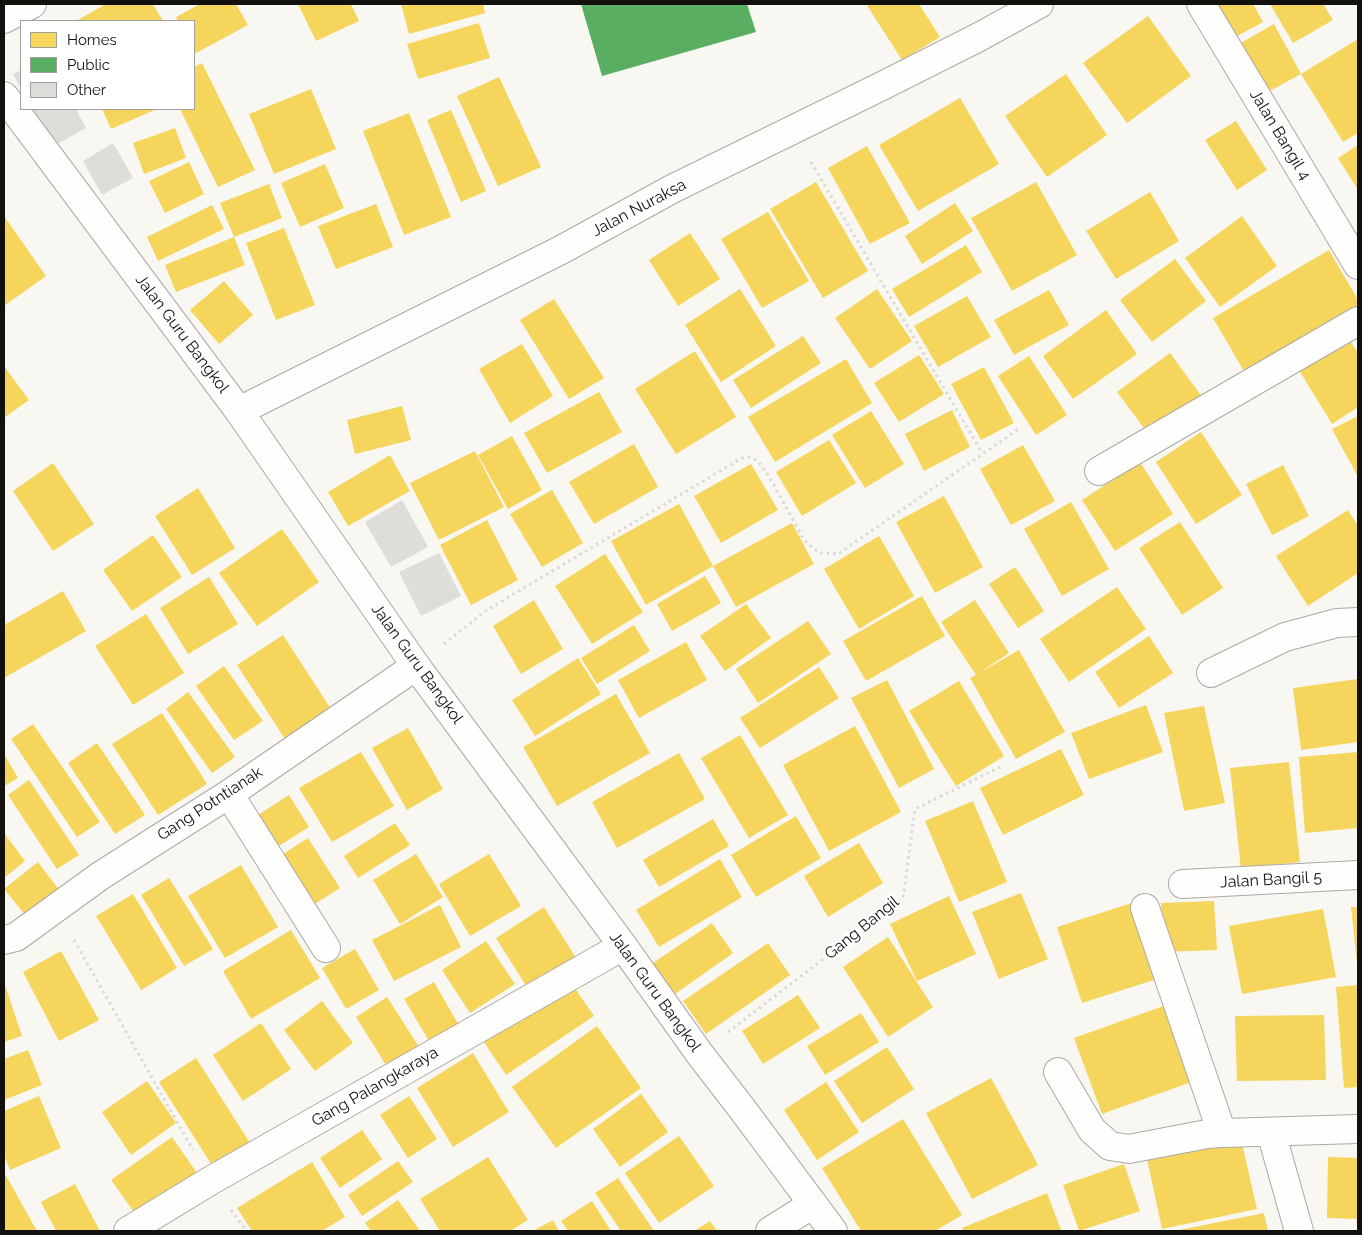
<!DOCTYPE html>
<style>
body{margin:0}
#map{position:relative;width:1362px;height:1235px;overflow:hidden;background:#f9f7f2;font-family:Raleway,sans-serif}
canvas{display:block}
.frame{position:absolute;inset:0;border:5px solid #12110e;pointer-events:none}
.legend{position:absolute;left:20px;top:20px;width:175px;height:90px;box-sizing:border-box;background:#fff;border:1px solid #a0a09f;margin:0;padding:6px 9px;list-style:none;font-size:15px;color:#12110e}
.legend li{display:flex;align-items:center;gap:10px;height:25px}
.legend b{width:25px;border:1px solid #a0a09f}
</style>
<div id="map">
<canvas width="1362" height="1235"></canvas>
<div class="frame"></div>
<ul class="legend">
<li><b style="height:14px;background:#f6d55c"></b>Homes</li>
<li><b style="height:14px;background:#5aae61"></b>Public</li>
<li><b style="height:14px;background:#dfddda"></b>Other</li>
</ul>
</div>
<script>
const ctx = document.querySelector('canvas').getContext('2d');
ctx.lineJoin = 'round';
function paint(path, color) {
  ctx.fillStyle = color;
  ctx.fill(path, 'evenodd');
}
function shape(rows) {
  const path = new Path2D();
  for (const r of rows) {
    path.moveTo(r[0], r[1]);
    for (let i = 2; i < r.length; i += 2) path.lineTo(r[i], r[i + 1]);
  }
  return path;
}
function trace(path, color, width, dash) {
  ctx.strokeStyle = color;
  ctx.lineWidth = width;
  ctx.lineCap = dash ? 'butt' : 'round';
  ctx.setLineDash(dash || []);
  ctx.stroke(path);
}
function drawText(font, color, halo, rows, align = 'center') {
  ctx.font = font + ' Raleway,sans-serif';
  ctx.lineWidth = 5;
  ctx.setLineDash([]);
  ctx.textBaseline = 'middle';
  ctx.strokeStyle = halo;
  ctx.fillStyle = color;
  for (const [text, x, y, turn = 0] of rows) {
    ctx.save();
    ctx.translate(x, y);
    ctx.rotate((+turn || 0) * Math.PI / 180);
    ctx.textAlign = isNaN(turn) ? turn : align;
    if (halo) ctx.strokeText(text, 0, 0);
    ctx.fillText(text, 0, 0);
    ctx.restore();
  }
}
const homes = shape([
 [106,4,153,4,163,21,76,21],
 [200,4,236,4,248,25,196,53,194,49,194,21,178,21,176,17],
 [298,4,351,4,359,21,316,41],
 [401,4,483,4,485,13,409,34],
 [866,4,919,4,940,37,902,60],
 [1210,4,1253,4,1263,22,1230,40],
 [1270,4,1323,4,1333,20,1293,43],
 [1148,16,1191,76,1127,123,1083,63],
 [479,23,490,58,418,79,407,44],
 [1274,24,1301,74,1266,93,1239,44],
 [1358,39,1358,133,1343,142,1301,74],
 [202,63,255,170,218,187,180,109,194,109,194,67],
 [1066,74,1107,135,1047,177,1005,116],
 [499,77,541,167,498,186,457,96],
 [311,89,336,149,274,174,249,114],
 [960,98,999,164,918,211,879,145],
 [102,109,157,109,111,129],
 [451,110,486,191,461,202,427,120],
 [409,113,451,217,404,235,363,131],
 [1236,121,1267,170,1237,190,1205,140],
 [175,128,186,158,144,174,133,143],
 [1358,145,1358,190,1338,158],
 [867,146,910,223,870,244,828,168],
 [189,162,204,194,165,213,149,181],
 [325,164,344,208,300,227,281,183],
 [816,182,868,271,823,298,770,209],
 [1036,182,1077,255,1012,291,971,218],
 [269,184,282,218,234,237,220,203],
 [1150,192,1179,241,1116,279,1086,231],
 [955,203,973,231,922,264,905,236],
 [376,204,393,247,336,269,318,226],
 [212,205,224,229,158,261,147,237],
 [768,212,809,281,762,308,721,239],
 [4,216,46,276,4,306],
 [1242,216,1277,266,1220,307,1185,258],
 [284,228,315,305,276,320,246,243],
 [690,233,720,279,678,306,649,260],
 [234,237,245,265,176,292,165,265],
 [966,245,982,272,909,317,892,289],
 [1329,250,1358,300,1358,317,1249,380,1213,318],
 [1175,259,1206,301,1152,342,1120,300],
 [224,281,253,315,219,344,190,310],
 [740,289,776,346,721,382,685,325],
 [877,289,912,341,870,369,835,318],
 [1049,290,1069,325,1014,355,994,320],
 [967,296,991,337,938,367,914,326],
 [554,299,604,378,569,399,520,320],
 [1106,310,1137,354,1073,399,1043,356],
 [803,336,821,363,751,408,733,380],
 [1347,336,1358,353,1358,407,1332,424,1297,367],
 [522,344,553,396,510,423,479,369],
 [695,351,736,417,676,454,635,389],
 [1170,353,1203,398,1150,436,1117,392],
 [919,355,944,394,899,422,874,383],
 [1029,356,1067,415,1036,435,998,376],
 [846,359,872,403,775,462,748,417],
 [4,366,29,400,4,418],
 [984,367,1014,423,981,440,951,384],
 [599,392,622,432,547,473,524,433],
 [402,406,411,440,355,454,347,420],
 [952,410,970,447,924,471,905,434],
 [871,411,904,464,865,488,832,435],
 [1358,416,1358,477,1332,429],
 [1201,432,1242,495,1196,524,1156,462],
 [512,436,542,490,508,509,478,455],
 [829,440,856,483,802,516,776,472],
 [634,444,658,487,594,524,569,482],
 [1023,445,1055,501,1011,525,980,469],
 [475,451,504,507,439,540,410,483],
 [390,455,410,491,348,526,328,492],
 [1140,462,1173,514,1115,551,1082,500],
 [53,463,94,524,53,551,13,491],
 [751,464,778,510,721,543,694,496],
 [1283,465,1309,516,1272,535,1246,484],
 [198,488,235,548,192,575,155,516],
 [552,490,583,543,542,567,510,514],
 [944,496,983,567,935,593,896,522],
 [1071,502,1109,569,1062,596,1024,529],
 [679,504,713,566,646,605,611,541],
 [1348,510,1358,526,1358,573,1308,606,1276,556],
 [487,520,518,580,471,605,440,545],
 [1180,522,1223,588,1182,615,1139,548],
 [792,523,814,564,736,607,713,566],
 [282,529,319,582,257,626,219,573],
 [153,535,182,577,132,611,103,570],
 [879,536,914,596,859,629,824,569],
 [605,554,643,612,592,644,555,586],
 [1015,567,1044,611,1018,628,989,584],
 [705,576,721,603,672,631,657,604],
 [209,577,238,624,188,654,160,608],
 [1117,587,1146,629,1069,682,1040,639],
 [63,591,86,631,4,678,4,625],
 [922,596,945,636,866,681,843,641],
 [534,600,563,649,521,674,493,626],
 [975,600,1009,653,979,673,1019,650,1065,732,1016,759,970,678,976,675,941,622],
 [746,604,771,638,725,671,700,636],
 [146,614,184,673,133,705,95,646],
 [808,621,831,654,758,703,736,669],
 [634,625,650,651,597,684,581,658],
 [283,635,333,712,287,742,237,665],
 [1149,636,1173,673,1119,708,1095,672],
 [686,642,707,680,639,718,618,680],
 [578,658,601,694,535,736,512,700],
 [224,666,263,721,234,740,196,686],
 [819,667,839,698,760,748,740,718],
 [1358,679,1358,742,1301,750,1293,688],
 [887,680,934,769,899,788,851,698],
 [959,681,1004,756,956,786,909,711],
 [188,692,235,757,212,773,166,709],
 [616,694,650,753,557,806,523,747],
 [1146,705,1163,752,1089,779,1071,733],
 [1204,706,1225,803,1184,811,1164,713],
 [162,713,207,784,158,815,112,744],
 [33,724,100,822,77,837,11,739],
 [855,726,901,812,829,851,783,765],
 [408,728,443,789,407,810,372,748],
 [740,735,788,815,749,838,701,758],
 [97,743,145,815,115,834,68,763],
 [1061,749,1084,795,1003,835,980,788],
 [361,752,394,806,332,842,299,788],
 [1358,752,1358,828,1305,833,1299,757],
 [679,753,705,799,617,848,592,802],
 [4,754,18,778,4,786],
 [1289,762,1300,862,1241,869,1230,768],
 [29,780,79,855,57,869,8,795],
 [289,795,309,827,271,851,252,819],
 [973,801,1007,882,959,902,925,821],
 [796,816,821,858,756,897,731,855],
 [713,819,729,846,659,887,643,860],
 [395,823,410,845,358,878,344,856],
 [4,833,25,861,4,878],
 [308,838,340,888,307,909,275,859],
 [859,843,883,883,828,917,804,876],
 [416,854,443,897,400,924,373,880],
 [489,854,521,906,470,936,439,884],
 [720,859,742,897,659,947,636,910],
 [38,862,63,895,30,921,4,889],
 [241,865,278,927,225,958,188,896],
 [169,878,213,949,184,966,141,895],
 [1021,893,1048,959,999,979,972,912],
 [133,894,177,968,141,990,96,916],
 [949,896,976,954,917,981,890,924],
 [1214,901,1217,950,1163,952,1161,903],
 [1135,902,1160,978,1082,1003,1057,927],
 [440,905,461,947,394,981,372,940],
 [544,907,576,958,528,989,496,938],
 [1351,907,1358,907,1358,963,1357,963],
 [1323,909,1336,977,1242,994,1229,926],
 [712,923,733,953,675,994,653,963],
 [291,930,320,978,251,1019,223,971],
 [888,937,933,1007,888,1037,843,967],
 [486,941,515,984,470,1013,442,970],
 [768,943,790,975,706,1034,683,1001],
 [355,949,379,990,346,1009,322,968],
 [61,951,99,1020,59,1041,23,972],
 [4,982,22,1036,4,1042],
 [434,982,464,1034,435,1051,404,999],
 [572,984,594,1016,506,1075,484,1042],
 [1358,985,1358,1087,1344,1088,1336,987],
 [798,995,820,1028,763,1064,742,1031],
 [387,997,421,1050,389,1070,356,1017],
 [322,1001,353,1043,315,1071,284,1030],
 [1169,1004,1197,1080,1102,1114,1074,1038],
 [861,1013,879,1042,825,1075,807,1046],
 [1324,1015,1326,1080,1237,1081,1235,1016],
 [261,1023,291,1069,243,1101,213,1055],
 [597,1026,641,1088,556,1148,512,1087],
 [887,1047,914,1089,862,1123,834,1081],
 [28,1050,42,1085,4,1100,4,1059],
 [473,1053,509,1112,453,1147,417,1088],
 [196,1058,250,1143,213,1167,159,1082],
 [991,1078,1038,1165,972,1199,926,1113],
 [147,1081,176,1123,131,1155,102,1112],
 [826,1082,859,1132,817,1160,784,1110],
 [641,1094,668,1132,620,1167,593,1129],
 [39,1096,61,1148,10,1170,4,1155,4,1111],
 [409,1096,437,1139,408,1158,380,1115],
 [903,1119,962,1215,935,1231,861,1231,822,1168],
 [362,1130,382,1159,340,1188,320,1158],
 [679,1136,714,1186,659,1223,625,1173],
 [172,1137,197,1173,136,1215,111,1180],
 [1241,1139,1257,1209,1162,1229,1147,1159],
 [488,1157,528,1220,510,1231,440,1231,420,1199],
 [1328,1157,1358,1158,1358,1219,1327,1218],
 [398,1161,413,1182,362,1216,348,1195],
 [312,1162,345,1217,322,1231,252,1231,237,1208],
 [1124,1164,1140,1211,1079,1231,1063,1185],
 [4,1172,37,1231,5,1231,4,1229],
 [618,1178,654,1231,621,1231,595,1193],
 [75,1184,100,1231,56,1231,41,1202],
 [1047,1193,1061,1230,964,1231,962,1228],
 [398,1200,420,1231,371,1231,365,1223],
 [592,1201,611,1231,568,1231,561,1221],
 [1264,1213,1268,1231,1179,1231,1179,1230],
 [553,1220,559,1231,533,1231],
 [710,1221,717,1231,694,1231]
]);
const public = shape([
 [581,4,747,4,756,32,602,76]
]);
const building = shape([
 [21,70,21,89,13,74],
 [32,109,76,109,86,128,52,147],
 [113,143,133,178,102,195,83,161],
 [402,500,428,547,391,567,365,522],
 [439,553,461,596,421,616,399,572]
]);
const path = shape([
 [811,162,982,453],
 [444,644,487,610,742,458,749,457,758,461,770,478,804,540,819,553,838,554,1020,428],
 [74,940,193,1150],
 [728,1032,903,898,915,809,1002,766],
 [231,1210,247,1231]
]);
const minor = shape([
 [1201,4,1358,265],
 [4,19,32,4],
 [1099,471,1358,321],
 [1211,673,1285,637,1337,623,1358,622],
 [229,794,326,948],
 [1183,884,1358,875],
 [1145,908,1222,1133],
 [4,940,16,937,100,876,229,794,416,666],
 [1058,1072,1092,1130,1110,1146,1129,1149,1207,1134,1222,1133,1358,1129],
 [1271,1132,1299,1231],
 [128,1231,210,1181,623,946],
 [770,1231,813,1204]
]);
const tertiary = shape([
 [4,96,239,411,416,666,623,946,699,1053,743,1110,833,1231],
 [239,411,561,250,672,189,882,86,979,37,1039,4]
]);
const streetNames = [
 ["Jalan Bangil 4",1280,135,59],
 ["Jalan Nuraksa",639,208,-28],
 ["Jalan Guru Bangkol",182,334,53],
 ["Jalan Guru Bangkol",417,664,54],
 ["Gang Potntianak",210,804,-33],
 ["Jalan Bangil 5",1271,880,-3],
 ["Gang Bangil",862,928,-39],
 ["Jalan Guru Bangkol",655,992,54],
 ["Gang Palangkaraya",375,1087,-30]
];
paint(homes, '#f6d55c');
paint(public, '#5aae61');
paint(building, '#dfddda');
trace(minor, '#aba9a6', 30);
trace(tertiary, '#aba9a6', 30);
trace(path, '#dad8d7', 3, [2.5, 4]);
trace(minor, '#fefefd', 28);
trace(tertiary, '#fefefd', 28);
drawText('16px', '#12110e', '#fff', streetNames);
</script>
